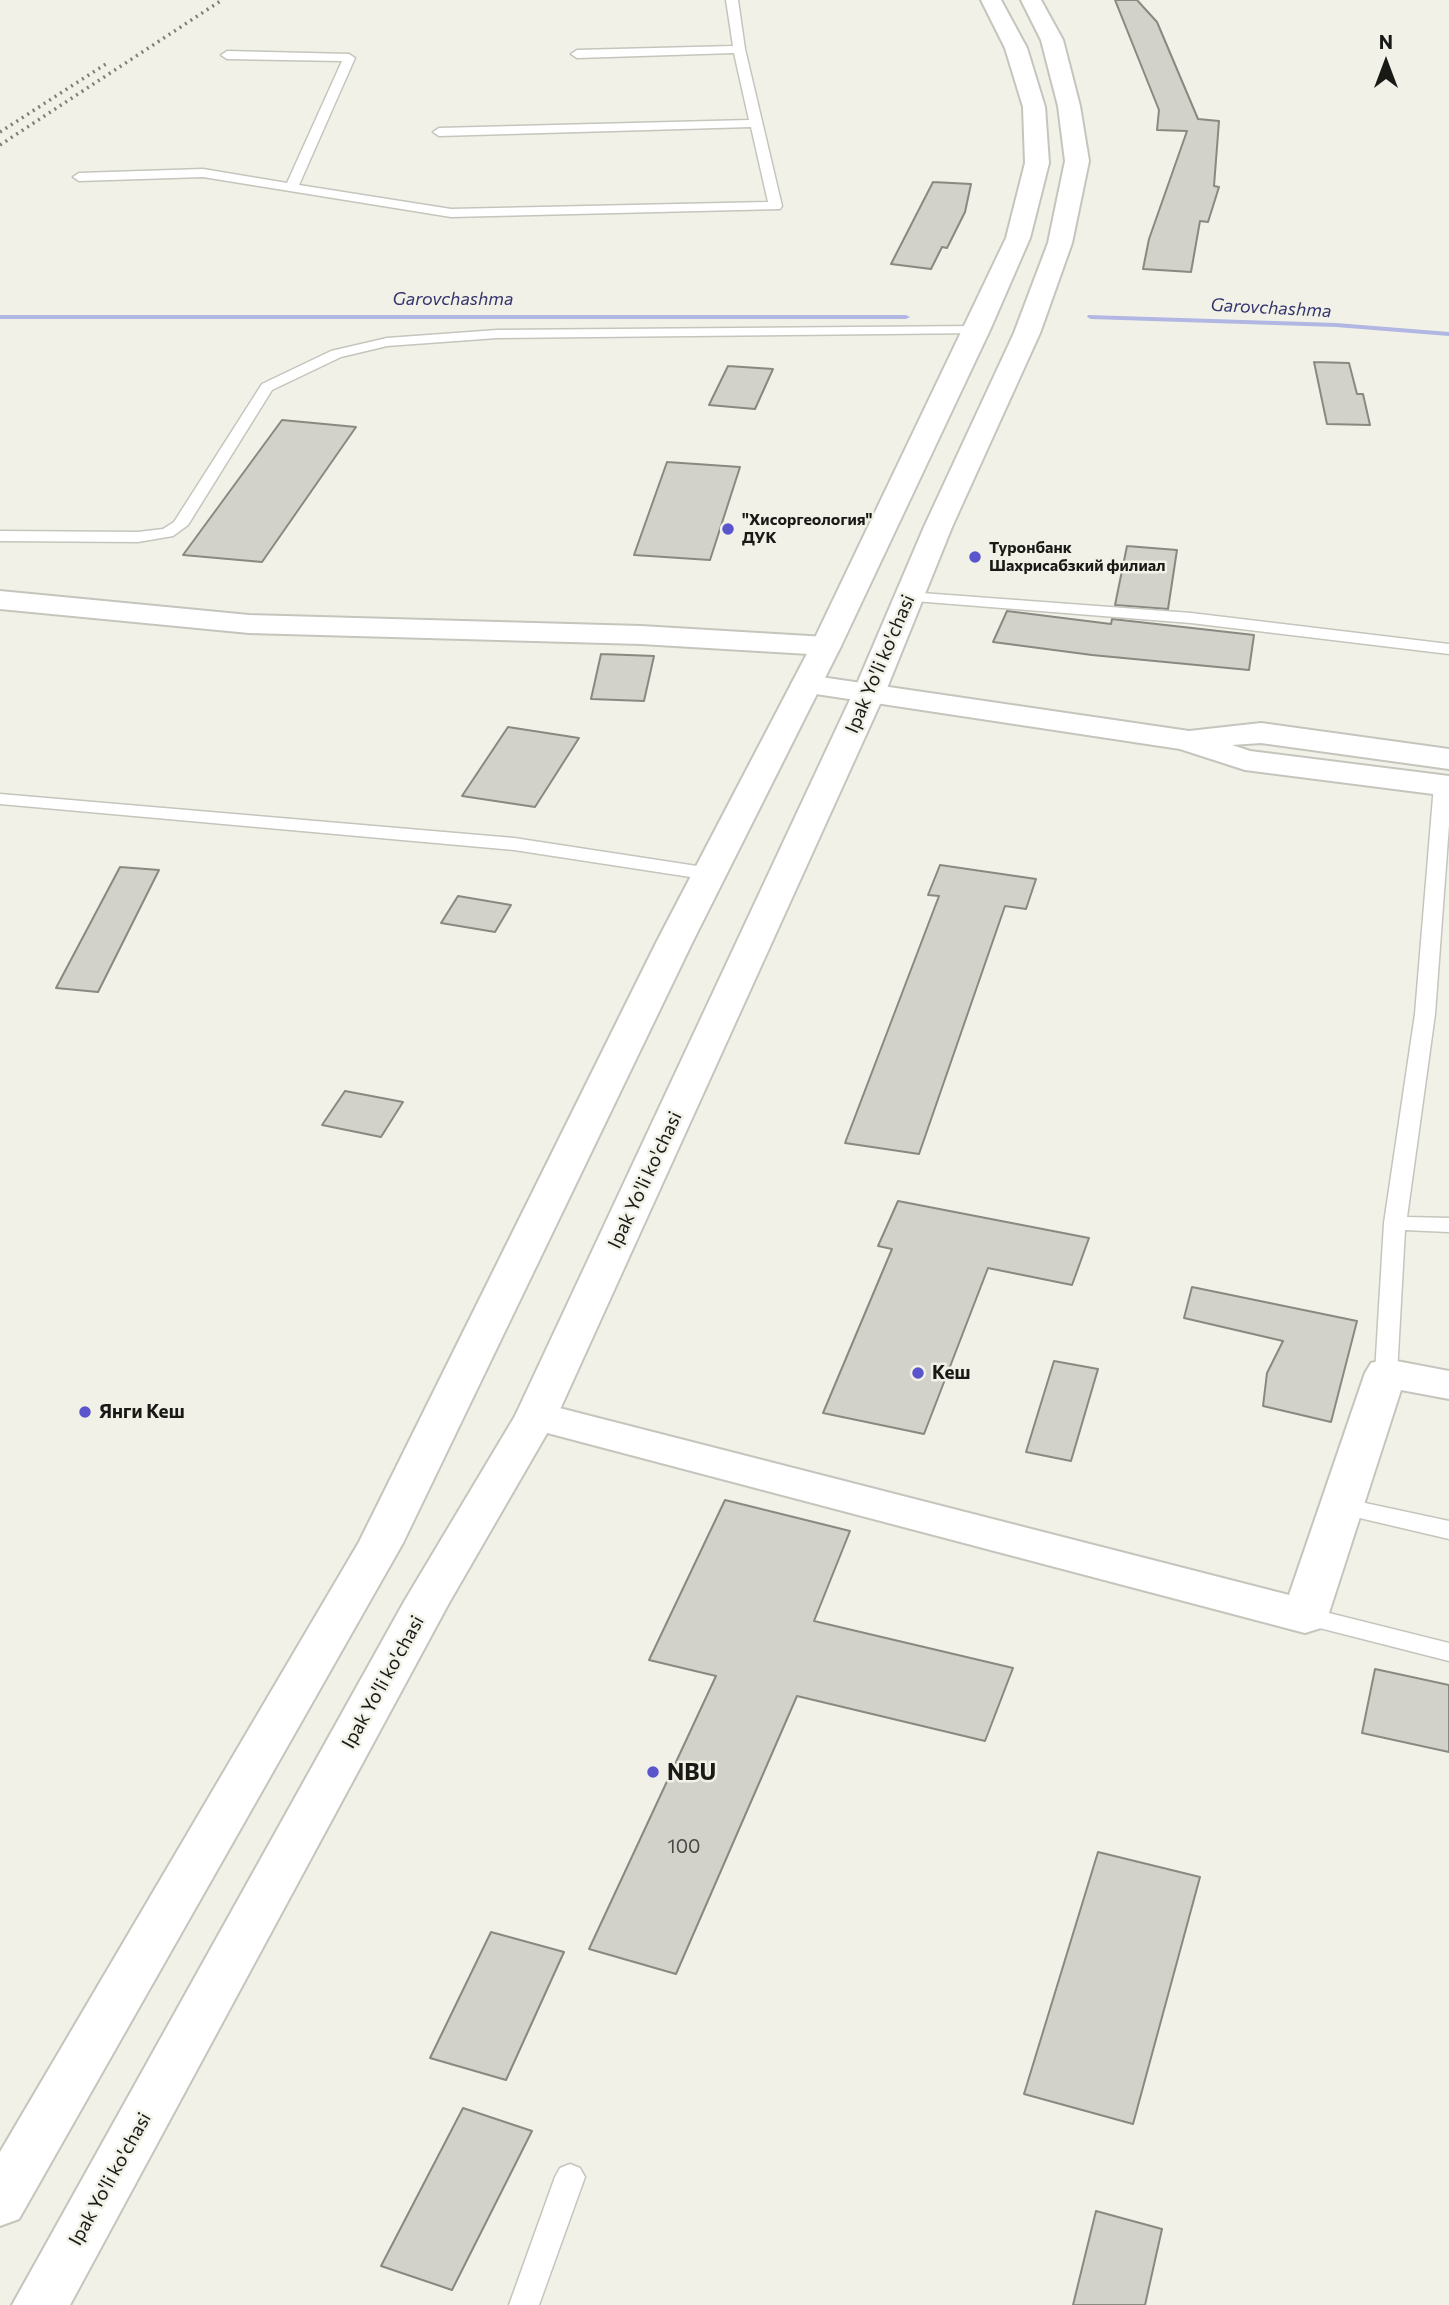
<!DOCTYPE html>
<meta charset="utf-8">
<style>
body{margin:0}
#map{position:relative;width:1449px;height:2305px;overflow:hidden;background:#f1f1e8;font-family:Commissioner,sans-serif}
canvas{display:block}
.north{position:absolute;left:1351px;top:28px;width:70px;height:70px;-webkit-text-stroke:5px #f1f1e8;paint-order:stroke;rotate:0deg;font-size:19px;font-weight:700;line-height:28px;text-align:center;color:#191916}
.north::after{content:'';display:block;margin:auto;width:24px;height:32px;background:#191916;clip-path:polygon(50% 0,100% 100%,50% 72%,0 100%)}
</style>
<div id="map">
<canvas width="1449" height="2305"></canvas>
<div class="north">N</div>
</div>
<script>
const ctx = document.querySelector('canvas').getContext('2d');
ctx.lineJoin = 'round';
function shape(rows) {
  const path = new Path2D();
  for (const r of rows) {
    path.moveTo(r[0], r[1]);
    for (let i = 2; i < r.length; i += 2) path.lineTo(r[i], r[i + 1]);
  }
  return path;
}
function paint(path, color) {
  ctx.fillStyle = color;
  ctx.fill(path, 'evenodd');
}
function trace(path, color, width, dash) {
  ctx.strokeStyle = color;
  ctx.lineWidth = width;
  ctx.lineCap = dash ? 'butt' : 'round';
  ctx.setLineDash(dash || []);
  ctx.stroke(path);
}
function drawText(font, color, halo, rows, align = 'center') {
  ctx.font = font + ' Commissioner,sans-serif';
  ctx.lineWidth = 5;
  ctx.setLineDash([]);
  ctx.textBaseline = 'middle';
  ctx.strokeStyle = halo;
  ctx.fillStyle = color;
  for (const [text, x, y, turn = 0] of rows) {
    ctx.save();
    ctx.translate(x, y);
    ctx.rotate((+turn || 0) * Math.PI / 180);
    ctx.textAlign = isNaN(turn) ? turn : align;
    if (halo) ctx.strokeText(text, 0, 0);
    ctx.fillText(text, 0, 0);
    ctx.restore();
  }
}
const stream = shape([
 [0,315,906,315,910,317,906,319,0,319,0,315],
 [1088,315,1336,323,1449,332,1449,336,1336,327,1091,319,1087,317,1088,315]
]);
const building = shape([
 [1115,0,1137,0,1157,22,1198,119,1219,121,1214,186,1219,187,1208,222,1200,221,1191,272,1143,269,1149,239,1187,131,1157,130,1159,110,1115,0],
 [933,182,971,184,965,212,947,248,942,247,931,269,891,264,933,182],
 [1314,362,1349,363,1357,394,1363,394,1370,425,1327,424,1314,362],
 [728,366,773,369,755,409,709,405,728,366],
 [282,420,356,427,262,562,183,555,282,420],
 [667,462,740,467,710,560,634,555,667,462],
 [1127,546,1177,550,1168,609,1115,605,1127,546],
 [1007,611,1111,624,1112,619,1254,635,1249,670,1092,655,993,642,1007,611],
 [601,654,654,656,644,701,591,699,601,654],
 [508,727,579,738,535,807,462,796,508,727],
 [940,865,1036,879,1026,909,1005,906,919,1154,845,1143,939,896,928,895,940,865],
 [120,867,159,870,98,992,56,988,120,867],
 [458,896,511,905,495,932,441,923,458,896],
 [345,1091,403,1102,381,1137,322,1125,345,1091],
 [898,1201,1089,1238,1072,1285,988,1268,924,1434,823,1413,892,1249,878,1246,898,1201],
 [1192,1287,1357,1321,1331,1422,1263,1406,1267,1373,1283,1341,1184,1318,1192,1287],
 [1054,1361,1098,1369,1071,1461,1026,1452,1054,1361],
 [725,1500,850,1531,814,1621,1013,1668,985,1741,797,1696,676,1974,589,1949,716,1676,649,1660,725,1500],
 [1375,1669,1449,1685,1449,1752,1362,1733,1375,1669],
 [1098,1852,1200,1877,1133,2124,1024,2094,1098,1852],
 [491,1932,564,1952,506,2080,430,2058,491,1932],
 [463,2108,532,2131,452,2290,381,2266,463,2108],
 [1096,2211,1162,2229,1145,2305,1073,2305,1096,2211]
]);
const service = shape([
 [726,0,738,0,745,49,782,206,780,209,451,217,203,177,79,181,73,177,79,173,203,169,287,183,342,61,227,59,221,55,227,51,349,54,355,58,299,185,451,209,768,202,751,127,439,136,433,132,439,128,749,120,734,53,577,58,571,54,577,50,733,46,726,0],
 [977,326,984,330,982,333,497,338,387,346,341,357,272,390,188,525,173,536,138,542,0,541,0,531,138,532,163,529,174,522,262,384,331,351,387,338,497,330,977,326],
 [908,592,1191,613,1449,644,1449,654,1191,623,902,600,900,597,908,592],
 [1443,780,1449,781,1449,825,1435,1014,1407,1217,1449,1218,1449,1232,1405,1230,1397,1373,1394,1378,1386,1381,1378,1378,1375,1373,1384,1223,1415,1014,1434,785,1443,780],
 [0,794,514,838,710,868,719,874,710,880,514,850,0,804,0,794],
 [1342,1498,1449,1521,1449,1539,1334,1512,1330,1506,1334,1500,1342,1498],
 [1305,1607,1449,1643,1449,1661,1296,1622,1293,1616,1296,1610,1305,1607],
 [570,2164,580,2168,585,2177,539,2305,509,2305,555,2177,560,2168,570,2164]
]);
const minor = shape([
 [0,591,249,615,641,626,826,637,837,639,841,646,837,653,826,655,641,644,249,633,0,609,0,591],
 [807,675,1189,731,1261,723,1449,749,1449,769,1261,743,1232,745,1250,751,1449,776,1449,796,1245,770,1180,749,796,691,791,684,796,677,807,675],
 [1386,1359,1449,1371,1449,1399,1401,1390,1328,1616,1321,1628,1305,1633,536,1430,521,1426,515,1416,521,1406,536,1402,1289,1595,1365,1373,1371,1363,1386,1359]
]);
const primary = shape([
 [981,0,1001,0,1027,48,1045,107,1049,163,1030,238,990,330,841,646,693,941,403,1543,19,2219,0,2226,0,2152,359,1542,657,941,811,646,1006,238,1025,163,1023,107,1005,48,981,0],
 [1021,0,1041,0,1063,40,1080,106,1089,161,1072,243,1040,333,952,527,885,693,557,1416,449,1603,70,2305,12,2305,405,1600,515,1416,853,693,924,527,1014,333,1048,243,1065,161,1058,106,1041,40,1021,0]
]);
const rail = shape([
 [0,132,109,62],
 [0,145,222,0]
]);
const markers = [
 [728,529,7,"#5b55cd"],
 [975,557,7,"#5b55cd"],
 [918,1373,7,"#5b55cd"],
 [85,1412,7,"#5b55cd"],
 [653,1772,7,"#5b55cd"]
];
const farPoinames = [
 ["\"Хисоргеология\"",742,520],
 ["ДУК",742,538],
 ["Туронбанк",989,548],
 ["Шахрисабзкий филиал",989,566]
];
const farWaternames = [
 ["Garovchashma",453,299],
 ["Garovchashma",1271,308,3]
];
const streetNames = [
 ["Ipak Yo'li ko'chasi",880,664,-67],
 ["Ipak Yo'li ko'chasi",645,1180,-65],
 ["Ipak Yo'li ko'chasi",383,1682,-61],
 ["Ipak Yo'li ko'chasi",110,2179,-61]
];
const poiNames = [
 ["Кеш",932,1373],
 ["Янги Кеш",99,1412]
];
const nearNumbernames = [
 ["100",684,1847]
];
const nearPoinames = [
 ["NBU",667,1772]
];
paint(stream, '#b1b6e3');
paint(building, '#d3d2ca');
trace(building, '#898881', 2);
trace(service, '#c5c5bd', 3);
trace(minor, '#c5c5bd', 4);
trace(primary, '#c5c5bd', 4);
paint(service, '#fff');
paint(minor, '#fff');
paint(primary, '#fff');
trace(rail, '#7f7f79', 3.5, [2, 4.5]);
for (const [x, y, r, color] of markers) {
  const dot = new Path2D();
  dot.arc(x, y, r, 0, 2 * Math.PI);
  ctx.fillStyle = color;
  ctx.fill(dot);
  trace(dot, '#f1f1e8', 2.5);
}
drawText('bold 16px', '#191916', '#f1f1e8', farPoinames, 'left');
drawText('italic 18px', '#35356d', '#f1f1e8', farWaternames);
drawText('19px', '#191916', '#f1f1e8', streetNames);
drawText('bold 19px', '#191916', '#f1f1e8', poiNames, 'left');
drawText('19px', '#484743', null, nearNumbernames);
drawText('bold 23px', '#191916', '#f1f1e8', nearPoinames, 'left');
</script>
